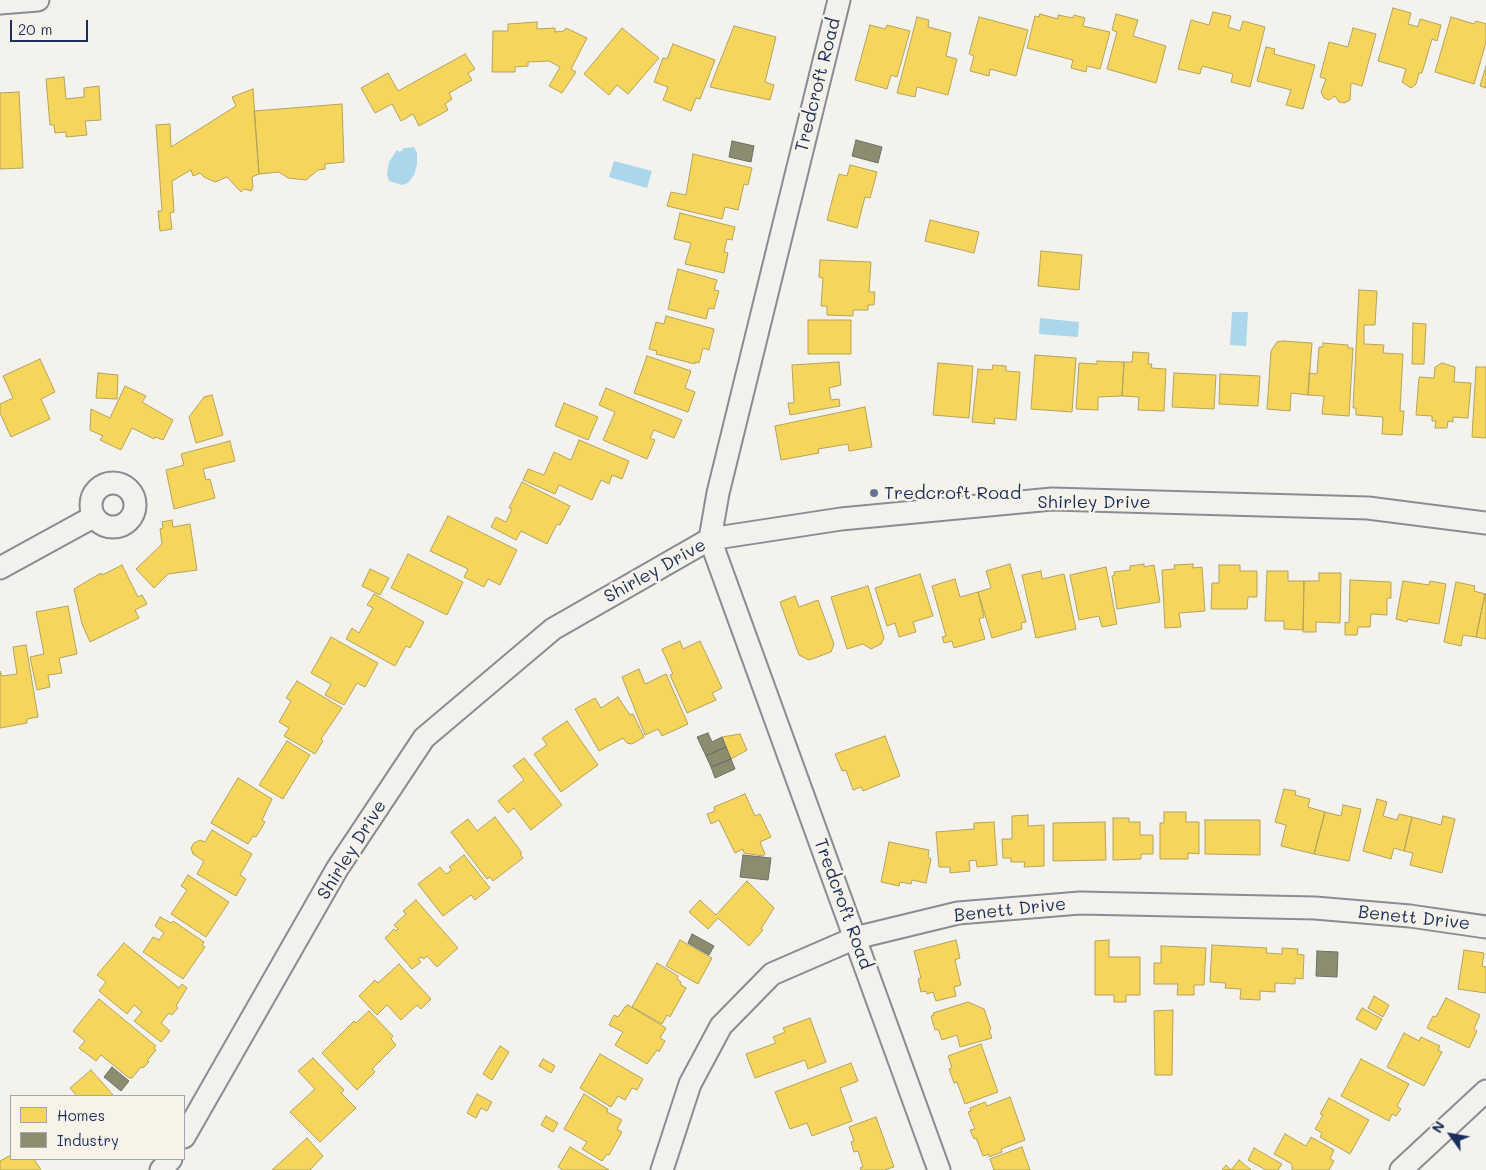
<!DOCTYPE html>
<style>
body{margin:0}
#map{position:relative;width:1486px;height:1170px;overflow:hidden;background:#f4f2ec;font-family:Mali,sans-serif}
canvas{display:block}
.legend{position:absolute;left:10px;top:1095px;width:175px;height:65px;box-sizing:border-box;background:#f7f3e8;border:1px solid #9fa5b1;margin:0;padding:6px 9px;list-style:none;font-size:15px;color:#1b2f5e}
.legend li{display:flex;align-items:center;gap:10px;height:25px}
.legend b{width:25px;border:1px solid #9fa5b1}
.north{position:absolute;left:1426px;top:1110px;width:50px;height:50px;-webkit-text-stroke:4px #f7f3e8;paint-order:stroke;rotate:302deg;font-size:14px;font-weight:700;line-height:20px;text-align:center;color:#1b2f5e}
.north::after{content:'';display:block;margin:auto;width:18px;height:22px;background:#1b2f5e;clip-path:polygon(50% 0,100% 100%,50% 72%,0 100%)}
.scale{position:absolute;left:10px;top:20px;width:78px;height:22px;box-sizing:border-box;border:2px solid #1b2f5e;border-top:0;padding-left:6px;font-size:15px;line-height:18px;white-space:nowrap;color:#1b2f5e;-webkit-text-stroke:4px #f7f3e8;paint-order:stroke}
</style>
<div id="map">
<canvas width="1486" height="1170"></canvas>
<ul class="legend">
<li><b style="height:14px;background:#f6d55c"></b>Homes</li>
<li><b style="height:14px;background:#8c8c6e"></b>Industry</li>
</ul>
<div class="north">N</div>
<div class="scale">20 m</div>
</div>
<script>
const ctx = document.querySelector('canvas').getContext('2d');
ctx.lineJoin = 'round';
function paint(path, color) {
  ctx.fillStyle = color;
  ctx.fill(path, 'evenodd');
}
function shape(rows) {
  const path = new Path2D();
  for (const r of rows) {
    if (r.length === 3) {
      path.moveTo(r[0] + r[2], r[1]);
      path.arc(r[0], r[1], r[2], 0, 2 * Math.PI);
      continue;
    }
    path.moveTo(r[0], r[1]);
    for (let i = 2; i < r.length; i += 2) path.lineTo(r[i], r[i + 1]);
  }
  return path;
}
function trace(path, color, width, dash) {
  ctx.strokeStyle = color;
  ctx.lineWidth = width;
  ctx.lineCap = dash ? 'butt' : 'round';
  ctx.setLineDash(dash || []);
  ctx.stroke(path);
}
function drawText(font, color, halo, rows, align = 'center') {
  ctx.font = font + ' Mali,sans-serif';
  ctx.lineWidth = 5;
  ctx.setLineDash([]);
  ctx.textBaseline = 'middle';
  ctx.strokeStyle = halo;
  ctx.fillStyle = color;
  for (const [text, x, y, turn = 0] of rows) {
    ctx.save();
    ctx.translate(x, y);
    ctx.rotate((+turn || 0) * Math.PI / 180);
    ctx.textAlign = isNaN(turn) ? turn : align;
    if (halo) ctx.strokeText(text, 0, 0);
    ctx.fillText(text, 0, 0);
    ctx.restore();
  }
}
const water = shape([
 [414,147,417,153,417,165,414,175,408,183,402,185,389,181,387,174,389,162,397,150,400,152,404,148],
 [614,161,652,171,647,188,609,177],
 [1232,312,1248,312,1246,346,1230,345],
 [1040,318,1079,322,1078,337,1039,334]
]);
const homes = shape([
 [1393,8,1411,13,1408,24,1418,27,1420,19,1441,25,1437,41,1432,39,1422,73,1419,73,1416,84,1411,88,1402,82,1406,69,1378,61,1393,8],
 [1213,12,1231,16,1228,27,1240,31,1243,21,1265,27,1250,87,1231,82,1233,74,1202,66,1200,74,1178,69,1191,20,1209,25,1213,12],
 [1040,14,1058,19,1058,15,1073,18,1074,15,1085,18,1083,26,1110,32,1100,69,1087,66,1086,72,1071,68,1073,60,1027,48,1035,16,1039,17,1040,14],
 [1116,14,1138,20,1133,36,1166,46,1156,83,1107,69,1117,32,1112,30,1116,14],
 [917,17,929,20,928,27,951,33,946,56,957,59,948,95,917,87,915,97,897,93,917,17],
 [979,17,1028,30,1016,76,990,69,989,76,970,71,974,56,969,54,979,17],
 [1451,17,1474,24,1476,21,1486,24,1486,42,1474,84,1435,72,1451,17],
 [537,22,537,29,555,28,555,32,564,31,566,28,587,38,571,69,576,72,562,93,549,86,560,67,549,61,528,62,528,66,515,67,515,72,492,72,493,31,508,31,508,24,537,22],
 [870,25,885,29,887,25,910,31,897,77,891,75,887,89,855,80,870,25],
 [734,26,776,37,765,82,774,85,770,100,710,87,734,26],
 [622,28,659,58,628,94,617,85,609,95,584,74,622,28],
 [1353,28,1376,34,1362,86,1351,83,1350,100,1344,103,1339,102,1335,96,1329,100,1324,98,1321,92,1326,79,1320,77,1329,42,1348,47,1353,28],
 [673,44,715,60,700,99,696,98,691,111,663,100,668,87,654,82,663,58,667,59,673,44],
 [1266,47,1275,49,1274,54,1315,65,1303,109,1286,105,1291,90,1257,81,1266,47],
 [465,54,475,69,468,73,472,80,449,93,452,99,445,104,448,110,419,126,413,114,401,121,392,104,375,113,361,88,388,73,398,91,465,54],
 [1486,66,1486,88,1480,86,1486,66],
 [64,77,66,99,84,97,84,88,99,86,101,120,85,121,87,135,66,137,66,132,55,133,54,125,50,125,46,79,64,77],
 [253,89,259,174,252,177,253,187,251,191,244,189,241,192,227,177,215,182,204,177,200,173,193,176,191,170,172,181,174,212,170,213,172,229,160,231,158,211,162,211,156,125,170,124,171,147,236,106,232,97,253,89],
 [19,92,23,168,0,169,0,93,19,92],
 [342,104,344,162,325,164,325,169,318,170,306,180,288,178,279,172,259,174,254,111,342,104],
 [693,154,752,168,748,185,744,184,738,210,725,207,722,219,667,206,671,192,686,195,693,154],
 [850,165,877,172,870,198,865,197,857,228,827,220,839,174,847,176,850,165],
 [680,213,735,227,732,240,727,239,724,252,728,253,724,273,685,264,691,243,674,239,680,213],
 [930,220,979,232,974,253,925,241,930,220],
 [1041,251,1082,255,1079,290,1038,286,1041,251],
 [820,260,871,262,869,292,875,292,874,305,868,305,868,310,853,310,853,316,827,315,827,306,821,306,823,278,819,277,820,260],
 [678,269,717,280,714,290,719,291,714,309,709,308,706,319,668,309,678,269],
 [1359,290,1377,291,1375,325,1364,325,1364,344,1384,345,1383,353,1403,354,1400,411,1404,411,1402,435,1382,434,1383,417,1356,415,1356,408,1353,408,1359,290],
 [666,316,714,329,709,350,703,348,699,363,695,362,695,364,656,354,657,351,649,349,656,322,664,324,666,316],
 [808,320,851,320,851,354,808,354,808,320],
 [1413,323,1426,324,1424,364,1412,364,1413,323],
 [1283,341,1312,343,1308,395,1291,393,1290,411,1267,409,1271,351,1277,342,1283,341],
 [1323,343,1348,345,1348,348,1353,348,1349,416,1322,414,1324,396,1308,395,1309,373,1317,374,1319,347,1323,347,1323,343],
 [1133,352,1149,353,1148,364,1152,364,1151,368,1166,369,1164,411,1138,410,1139,397,1122,396,1124,362,1132,362,1133,352],
 [1035,355,1076,358,1072,412,1031,409,1035,355],
 [647,356,691,371,685,388,695,392,688,412,634,393,647,356],
 [40,359,55,392,41,399,50,419,11,437,0,413,0,404,13,398,3,376,40,359],
 [1097,361,1124,362,1122,396,1098,397,1098,410,1076,409,1079,363,1097,364,1097,361],
 [839,362,841,385,829,388,831,400,839,399,840,406,790,415,788,403,794,403,792,365,839,362],
 [938,363,973,366,969,418,933,415,938,363],
 [1442,363,1455,367,1454,382,1471,383,1468,418,1453,417,1453,422,1448,421,1447,428,1435,428,1436,421,1432,421,1432,416,1416,415,1419,377,1434,378,1435,367,1442,363],
 [993,365,1006,366,1006,371,1020,372,1016,420,994,418,995,424,972,422,978,369,992,370,993,365],
 [1476,367,1486,367,1486,438,1472,437,1476,367],
 [98,373,118,375,117,399,96,398,98,373],
 [1174,373,1216,375,1214,409,1172,407,1174,373],
 [1220,374,1260,376,1258,406,1219,404,1220,374],
 [125,386,146,396,142,402,173,420,163,440,155,437,154,439,132,428,121,450,100,440,103,436,90,430,91,409,110,418,125,386],
 [606,388,682,420,674,438,654,430,650,438,655,440,647,459,603,440,615,412,599,405,606,388],
 [212,395,223,435,196,443,189,417,204,397,212,395],
 [564,403,598,417,588,440,555,426,564,403],
 [865,407,872,447,849,451,848,444,818,449,819,453,781,460,775,426,865,407],
 [579,440,629,461,622,479,612,475,609,484,601,480,592,500,559,485,555,494,523,480,528,469,544,475,554,452,571,460,579,440],
 [230,441,235,461,203,469,206,480,210,479,215,498,174,509,166,470,184,465,181,454,230,441],
 [522,482,570,506,560,525,557,524,547,544,521,531,516,540,491,527,496,517,506,522,512,509,509,508,522,482],
 [448,516,517,550,500,585,488,579,484,587,464,577,468,569,430,551,448,516],
 [172,520,173,527,190,524,197,570,168,574,154,588,136,569,162,544,160,529,163,528,162,522,172,520],
 [408,554,463,582,447,615,391,588,408,554],
 [1010,564,1026,622,1021,623,1022,629,992,638,978,592,991,588,986,571,1010,564],
 [1144,564,1144,567,1154,565,1160,602,1117,609,1112,576,1115,575,1114,572,1130,570,1130,566,1144,564],
 [1193,564,1193,568,1202,567,1205,611,1179,613,1181,627,1165,628,1162,570,1175,569,1174,565,1193,564],
 [122,565,138,597,142,595,147,604,135,610,139,618,90,642,82,624,74,589,101,573,102,575,122,565],
 [1219,565,1240,565,1240,571,1257,571,1257,597,1248,597,1247,609,1211,609,1212,583,1219,583,1219,565],
 [1106,567,1117,624,1102,627,1099,616,1079,620,1070,575,1106,567],
 [370,569,389,578,380,595,362,586,370,569],
 [1041,571,1042,579,1064,574,1076,629,1036,638,1022,575,1041,571],
 [1267,571,1288,571,1288,581,1304,581,1303,630,1284,629,1284,621,1265,621,1267,571],
 [1319,573,1341,573,1340,623,1316,622,1316,632,1303,632,1304,581,1319,581,1319,573],
 [920,574,933,616,913,622,916,632,899,637,895,623,887,626,875,588,920,574],
 [955,579,960,597,978,592,984,617,979,619,985,639,954,648,952,641,944,643,942,637,946,636,932,586,955,579],
 [1350,580,1391,582,1391,598,1387,598,1387,615,1371,614,1370,627,1358,627,1357,635,1345,635,1345,622,1349,623,1350,580],
 [1403,581,1429,585,1430,581,1446,584,1439,624,1408,619,1407,622,1396,619,1403,581],
 [1456,582,1475,586,1474,591,1485,594,1476,637,1463,635,1461,646,1444,642,1456,582],
 [868,586,884,638,881,644,871,649,863,644,847,649,831,597,868,586],
 [374,594,424,622,410,648,406,646,395,666,346,639,352,628,359,633,373,608,367,605,374,594],
 [1485,594,1486,594,1486,639,1476,637,1485,594],
 [795,596,799,607,818,600,834,644,831,652,809,660,799,655,780,602,795,596],
 [68,606,77,654,59,658,62,673,48,675,50,687,37,690,30,657,44,654,36,612,68,606],
 [331,637,378,663,365,687,357,683,344,705,325,695,331,684,311,673,331,637],
 [680,641,683,649,700,641,722,688,712,693,716,700,687,713,670,675,673,674,662,649,680,641],
 [26,645,38,717,27,719,27,723,0,728,0,671,2,676,17,674,13,647,26,645],
 [639,669,645,684,666,674,688,724,662,736,658,729,645,735,622,677,639,669],
 [297,681,342,708,321,739,323,741,315,754,284,736,289,728,279,722,291,701,286,698,297,681],
 [618,697,630,715,633,714,644,737,632,744,627,743,623,738,599,751,575,709,595,698,601,708,618,697],
 [567,721,598,765,561,792,534,754,547,745,542,738,567,721],
 [740,734,747,750,731,759,722,737,740,734],
 [885,736,900,776,863,791,861,787,853,790,846,770,842,771,835,754,885,736],
 [287,741,310,755,283,799,259,785,287,741],
 [524,758,562,805,531,830,514,808,508,813,498,801,524,780,513,766,524,758],
 [238,778,272,799,262,820,265,822,256,837,253,836,248,844,211,823,238,778],
 [1284,789,1296,791,1295,795,1310,799,1308,807,1325,812,1314,854,1281,846,1286,825,1275,822,1284,789],
 [745,794,755,816,760,814,771,837,760,842,765,854,763,856,744,853,743,849,735,853,719,820,711,824,707,814,715,811,714,807,745,794],
 [1377,799,1387,802,1383,816,1397,820,1399,814,1412,817,1404,851,1394,848,1391,859,1363,851,1377,799],
 [1343,805,1361,809,1349,861,1314,854,1325,812,1341,816,1343,805],
 [1164,812,1186,812,1186,822,1199,822,1199,854,1188,853,1188,859,1160,859,1160,823,1164,823,1164,812],
 [1028,815,1028,826,1044,825,1044,866,1024,867,1025,862,1011,862,1011,858,1003,858,1002,839,1012,839,1012,816,1028,815],
 [1443,816,1455,819,1442,873,1410,865,1413,853,1404,851,1412,817,1441,825,1443,816],
 [495,817,522,853,520,854,523,858,493,881,490,877,487,879,451,832,468,819,477,831,495,817],
 [1113,818,1129,818,1129,822,1140,822,1140,835,1153,835,1153,854,1141,854,1141,859,1113,860,1113,818],
 [1205,820,1260,820,1260,855,1205,854,1205,820],
 [994,822,997,865,977,867,976,860,969,861,970,871,950,873,950,867,939,867,936,832,974,829,974,823,994,822],
 [1105,822,1106,860,1053,861,1053,823,1105,822],
 [212,830,252,854,240,875,246,879,236,896,197,874,204,861,193,854,191,848,194,843,200,840,205,842,212,830],
 [889,842,929,850,928,857,931,859,926,883,912,880,911,884,900,882,899,886,881,882,889,842],
 [464,855,490,888,475,900,471,895,443,916,418,884,440,867,446,874,452,870,449,867,464,855],
 [188,875,229,902,206,937,171,914,187,890,181,886,188,875],
 [747,881,774,908,761,929,763,930,749,946,718,918,708,929,689,912,700,900,716,915,747,881],
 [416,900,458,948,437,967,427,956,424,959,421,957,418,959,421,962,412,969,385,938,394,929,396,931,398,929,394,925,406,914,403,911,416,900],
 [160,917,171,923,173,921,204,942,202,945,205,947,183,979,143,952,153,937,159,940,164,933,155,926,160,917],
 [680,940,712,958,698,984,666,966,680,940],
 [956,940,960,958,955,960,961,985,954,987,956,996,936,1001,933,992,927,994,926,991,921,992,918,979,921,978,914,951,956,940],
 [1109,940,1109,957,1140,957,1140,995,1126,995,1126,1002,1114,1002,1114,995,1095,995,1095,941,1109,940],
 [124,943,179,988,182,984,187,988,176,1006,178,1008,172,1015,169,1013,161,1023,170,1031,161,1042,134,1021,142,1012,134,1005,127,1014,99,991,106,982,97,975,124,943],
 [1212,945,1267,948,1266,953,1282,954,1282,948,1298,949,1297,954,1304,955,1303,979,1295,978,1295,984,1275,983,1275,992,1260,991,1260,1000,1240,999,1241,989,1225,988,1226,983,1210,982,1212,945],
 [1161,946,1206,948,1204,985,1194,985,1194,995,1177,995,1178,984,1154,984,1154,963,1161,963,1161,946],
 [1464,950,1484,953,1482,966,1486,967,1486,993,1458,989,1464,950],
 [657,963,678,976,677,979,681,982,680,984,686,988,670,1017,667,1015,662,1024,632,1007,657,963],
 [399,964,431,999,421,1009,417,1005,401,1020,387,1005,377,1015,359,996,375,980,378,983,399,964],
 [1374,996,1389,1005,1383,1017,1368,1008,1374,996],
 [1446,998,1480,1015,1474,1029,1477,1031,1469,1048,1427,1028,1433,1016,1436,1017,1446,998],
 [99,999,156,1046,154,1048,156,1050,147,1061,149,1062,143,1068,141,1067,132,1078,129,1078,101,1055,96,1061,79,1048,85,1041,73,1031,99,999],
 [968,1002,984,1009,991,1029,989,1030,992,1038,960,1047,957,1035,942,1040,938,1029,935,1030,931,1016,934,1015,933,1013,968,1002],
 [628,1005,666,1028,660,1038,665,1041,659,1052,657,1050,647,1064,615,1045,623,1032,609,1025,614,1015,618,1017,625,1007,628,1005],
 [1362,1008,1382,1019,1376,1030,1356,1019,1362,1008],
 [1173,1010,1172,1075,1155,1075,1154,1011,1173,1010],
 [369,1011,393,1036,391,1039,396,1045,372,1069,375,1072,357,1090,322,1053,354,1021,356,1023,369,1011],
 [810,1018,826,1062,808,1069,805,1060,755,1078,746,1054,776,1043,773,1037,785,1032,783,1028,810,1018],
 [1404,1033,1419,1041,1421,1037,1440,1046,1438,1050,1442,1052,1424,1086,1387,1067,1404,1033],
 [981,1044,998,1092,965,1104,957,1082,954,1083,949,1069,952,1068,948,1056,981,1044],
 [500,1046,509,1052,492,1080,483,1074,500,1046],
 [600,1054,643,1079,637,1090,632,1088,625,1100,618,1096,611,1107,580,1088,600,1054],
 [313,1058,344,1090,341,1093,356,1108,320,1142,290,1112,315,1089,298,1071,313,1058],
 [543,1059,555,1066,551,1073,539,1066,543,1059],
 [1361,1059,1409,1084,1397,1106,1401,1109,1396,1116,1392,1114,1389,1121,1341,1096,1361,1059],
 [851,1063,858,1081,840,1088,852,1121,812,1136,807,1123,790,1129,775,1092,851,1063],
 [91,1070,114,1096,77,1096,70,1088,91,1070],
 [477,1094,492,1102,487,1111,481,1108,476,1118,467,1113,477,1094],
 [584,1094,608,1109,607,1112,622,1120,617,1129,622,1132,609,1155,607,1154,602,1161,582,1149,587,1142,564,1129,584,1094],
 [1010,1097,1025,1140,1001,1149,1002,1152,989,1157,989,1154,983,1156,976,1138,974,1139,970,1130,975,1129,968,1112,971,1111,970,1108,985,1102,987,1106,1010,1097],
 [1329,1098,1369,1120,1350,1154,1320,1137,1322,1133,1315,1129,1323,1115,1320,1114,1329,1098],
 [546,1116,558,1123,553,1132,541,1125,546,1116],
 [876,1117,894,1167,884,1170,861,1170,860,1168,863,1167,858,1151,854,1152,851,1142,854,1141,849,1127,876,1117],
 [1285,1134,1306,1146,1311,1137,1334,1150,1330,1159,1334,1161,1329,1170,1292,1170,1292,1164,1274,1154,1285,1134],
 [307,1138,323,1156,310,1170,272,1170,307,1138],
 [570,1147,609,1170,563,1170,558,1167,570,1147],
 [1022,1147,1030,1170,994,1170,990,1159,1022,1147],
 [1254,1148,1282,1164,1278,1170,1266,1170,1248,1160,1254,1148],
 [11,1155,11,1159,34,1159,41,1170,0,1170,0,1161,11,1155],
 [1239,1160,1251,1170,1222,1170,1226,1165,1231,1170,1239,1160]
]);
const industry = shape([
 [856,140,882,147,878,163,852,156,856,140],
 [732,141,754,146,751,162,729,157,732,141],
 [708,733,712,742,722,737,726,747,706,756,697,737,708,733],
 [726,747,731,759,711,767,706,756,726,747],
 [731,759,735,769,715,778,711,767,731,759],
 [743,855,771,858,768,880,740,877,743,855],
 [692,934,714,946,709,955,688,943,692,934],
 [1317,951,1338,952,1337,977,1316,976,1317,951],
 [112,1067,129,1081,121,1091,104,1077,112,1067]
]);
const street = shape([
 [839,0,718,493,710,539,939,1170],
 [0,3,38,0],
 [113,505,22],
 [0,568,93,517],
 [184,1137,337,869,424,738,553,629,710,539,841,519,1052,499,1368,508,1486,523],
 [161,1170,171,1159],
 [662,1170,690,1084,721,1026,772,974,855,938,958,913,1080,903,1315,908,1410,916,1486,927],
 [1401,1170,1486,1091]
]);
const markers = [
 [874,493,5,"#677390"]
];
const streetNames = [
 ["Tredcroft Road",818,85,-76],
 ["Shirley Drive",1094,502],
 ["Shirley Drive",655,571,-29],
 ["Shirley Drive",352,850,-58],
 ["Tredcroft Road",843,904,70],
 ["Benett Drive",1010,910,-6],
 ["Benett Drive",1414,918,6]
];
const poiNames = [
 ["Tredcroft Road",884,493]
];
paint(water, '#abd7ed');
paint(homes, '#f6d55c');
trace(homes, '#b4a35d', 1);
paint(industry, '#8c8c6e');
trace(industry, '#6a7069', 1);
trace(street, '#898c92', 25);
trace(street, '#f2f1ed', 21);
for (const [x, y, r, color] of markers) {
  const dot = new Path2D();
  dot.arc(x, y, r, 0, 2 * Math.PI);
  ctx.fillStyle = color;
  ctx.fill(dot);
  trace(dot, '#f7f3e8', 2);
}
drawText('18px', '#1b2f5e', '#f7f3e8', streetNames);
drawText('18px', '#1b2f5e', '#f7f3e8', poiNames, 'left');
</script>
